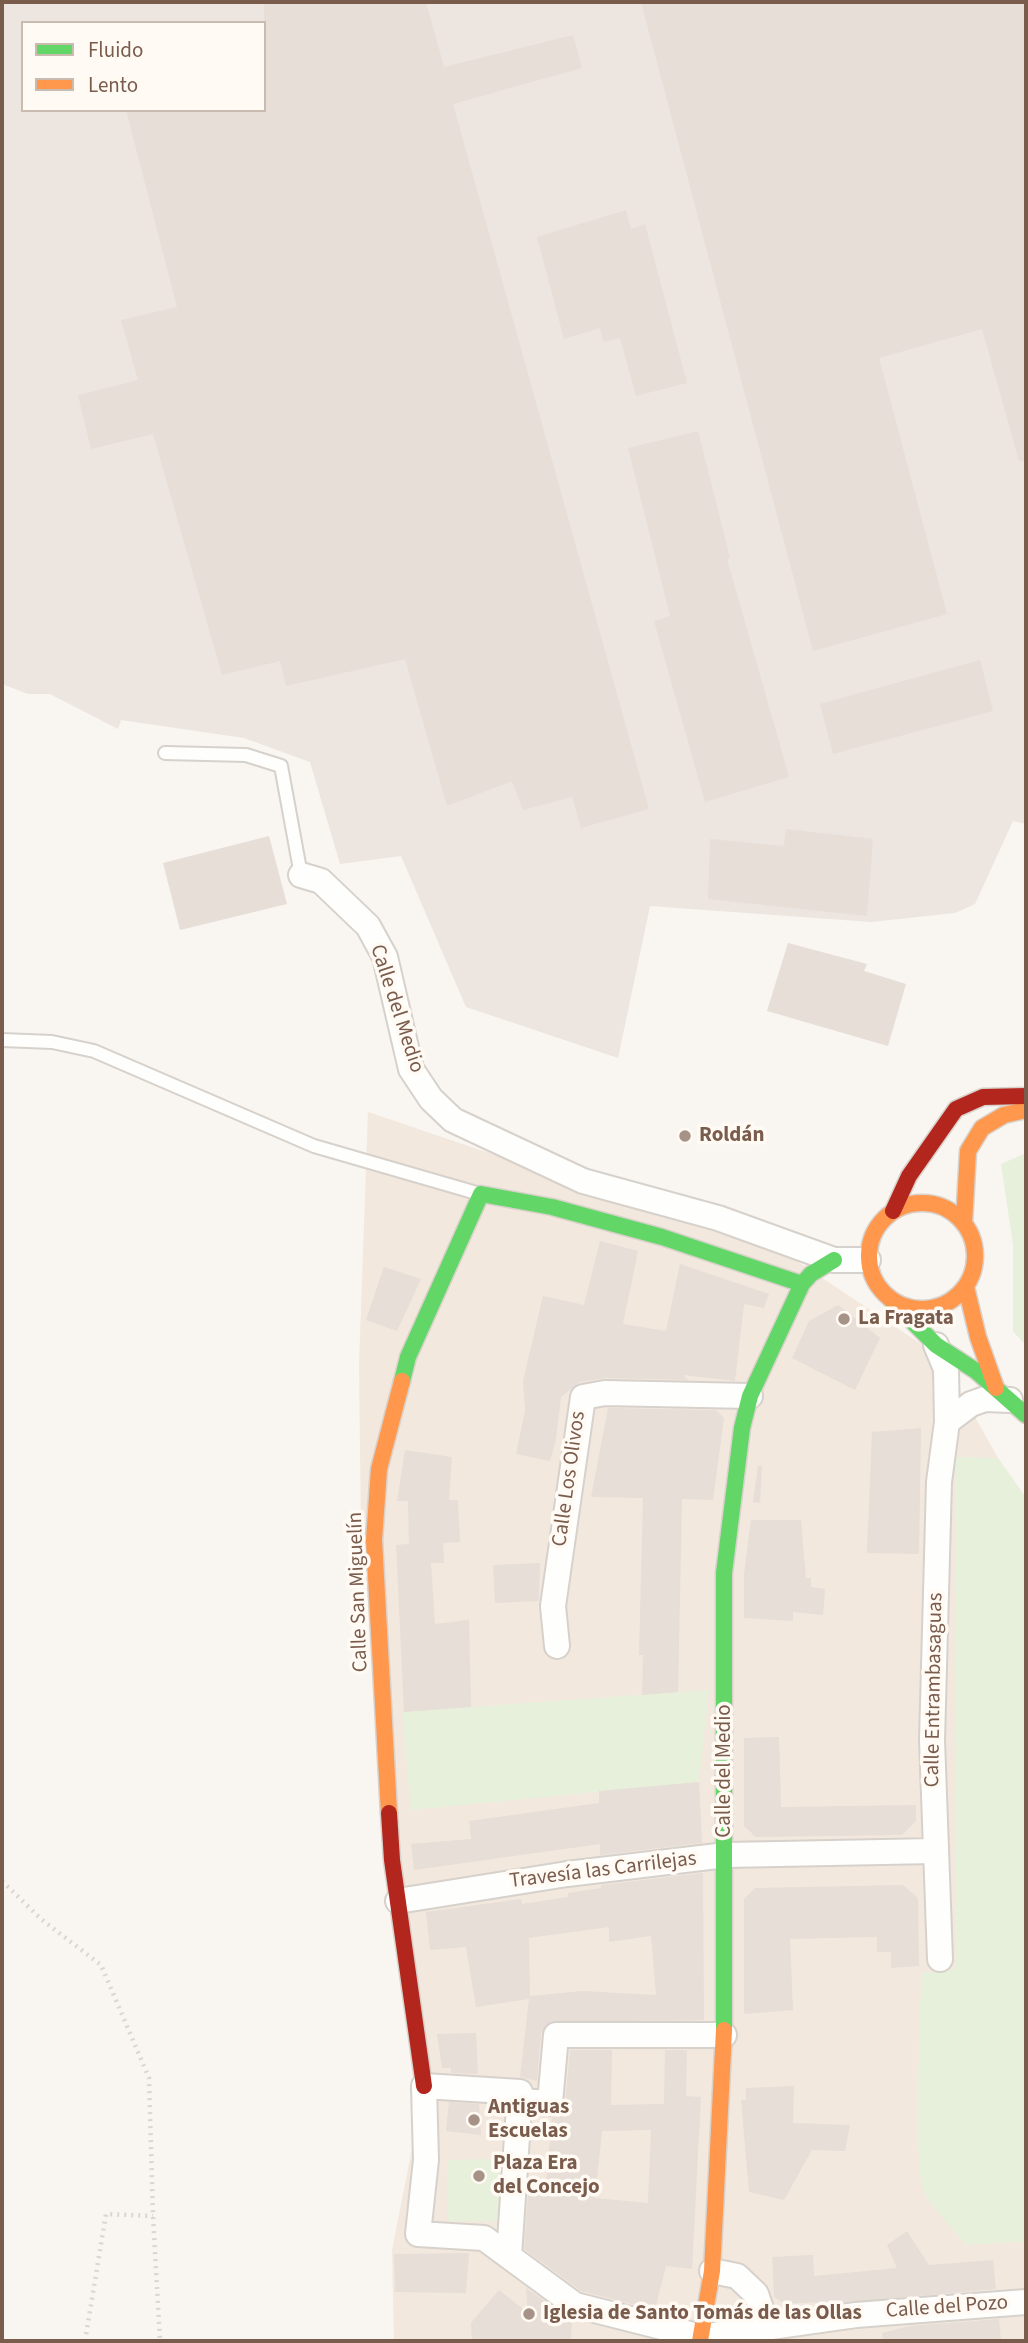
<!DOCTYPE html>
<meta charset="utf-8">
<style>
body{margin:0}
#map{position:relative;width:1028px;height:2343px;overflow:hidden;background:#f9f5f0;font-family:"Source Sans 3",sans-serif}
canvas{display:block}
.frame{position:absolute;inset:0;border:4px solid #7a5c4d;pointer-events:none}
.legend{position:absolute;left:21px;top:21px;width:245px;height:91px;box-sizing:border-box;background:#fffaf3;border:2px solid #cabbb1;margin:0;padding:9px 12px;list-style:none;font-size:21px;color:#7a5c4d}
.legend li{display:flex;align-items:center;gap:14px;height:35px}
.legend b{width:35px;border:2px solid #cabbb1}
</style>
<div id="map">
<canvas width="1028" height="2343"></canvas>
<div class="frame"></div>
<ul class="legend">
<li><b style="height:9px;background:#63d668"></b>Fluido</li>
<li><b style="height:9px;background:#ff974d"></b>Lento</li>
</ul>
</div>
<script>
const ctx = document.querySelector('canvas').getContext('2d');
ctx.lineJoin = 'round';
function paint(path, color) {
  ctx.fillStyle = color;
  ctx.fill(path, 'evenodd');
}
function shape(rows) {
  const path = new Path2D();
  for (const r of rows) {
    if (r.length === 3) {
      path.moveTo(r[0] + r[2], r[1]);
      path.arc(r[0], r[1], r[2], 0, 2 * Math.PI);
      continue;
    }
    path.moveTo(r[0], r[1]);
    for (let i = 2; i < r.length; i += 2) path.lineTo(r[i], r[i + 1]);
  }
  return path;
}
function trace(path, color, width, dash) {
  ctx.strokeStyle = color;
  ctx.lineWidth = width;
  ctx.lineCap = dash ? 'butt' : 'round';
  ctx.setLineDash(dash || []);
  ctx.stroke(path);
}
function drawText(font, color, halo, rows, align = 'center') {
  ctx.font = font + ' "Source Sans 3",sans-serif';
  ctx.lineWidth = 7;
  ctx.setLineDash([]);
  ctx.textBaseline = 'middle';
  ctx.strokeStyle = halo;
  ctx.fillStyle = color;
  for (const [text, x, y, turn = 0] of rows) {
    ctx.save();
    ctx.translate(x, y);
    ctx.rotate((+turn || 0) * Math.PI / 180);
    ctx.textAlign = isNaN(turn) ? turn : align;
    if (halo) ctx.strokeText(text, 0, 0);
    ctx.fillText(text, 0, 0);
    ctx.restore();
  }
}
const residential = shape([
 [368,1112,785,1253,942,1358,998,1458,1026,1498,1026,2341,394,2341,392,2250,418,2118,361,1532,359,1365]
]);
const industrial = shape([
 [2,2,1026,2,1026,824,1013,821,975,904,955,913,871,922,650,906,618,1058,466,1007,401,856,340,864,310,762,244,738,121,720,118,729,50,694,28,694,2,684],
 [23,23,264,23,264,110,23,110]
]);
const green = shape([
 [1026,1153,1026,1346,1013,1331,1013,1245,1001,1164],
 [956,1457,998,1458,1026,1498,1026,2241,966,2245,927,2199,921,2182,917,2127,921,1973,955,1969],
 [709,1690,699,1782,411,1810,402,1712],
 [501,2159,501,2221,448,2221,447,2160]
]);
const building = shape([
 [264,2,426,2,444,67,573,35,582,68,453,104,649,809,581,828,572,797,523,810,512,781,447,806,405,659,286,686,280,661,222,675,153,434,91,449,78,395,138,380,121,320,177,307,126,110,264,110],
 [641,2,1026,2,1026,460,1019,461,982,329,879,358,947,614,813,651],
 [626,210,631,229,645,224,687,383,636,396,620,338,603,342,600,328,564,339,537,237],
 [698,431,730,558,727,559,789,777,705,802,654,621,670,616,628,448],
 [980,660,993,711,833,754,820,704],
 [786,829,873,839,867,916,708,899,710,839,784,846],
 [269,836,287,904,180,930,163,863],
 [788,943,867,964,864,971,906,984,888,1046,767,1011],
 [600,1241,638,1251,623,1324,666,1331,680,1264,769,1294,764,1308,744,1304,735,1381,683,1375,688,1380,605,1378,580,1382,561,1397,556,1439,550,1461,516,1454,525,1411,523,1381,543,1296,584,1305],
 [384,1267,421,1279,397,1331,366,1320],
 [838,1305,880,1338,855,1390,792,1358,809,1321],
 [608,1408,716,1410,724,1418,713,1500,682,1499,678,1692,642,1695,643,1655,639,1655,643,1498,591,1497],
 [921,1428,919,1554,867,1553,872,1432],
 [405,1450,452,1457,449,1500,458,1500,460,1542,443,1543,444,1563,431,1563,435,1624,469,1620,471,1707,404,1712,396,1545,409,1544,408,1501,397,1501],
 [758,1466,762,1466,760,1503,753,1502],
 [751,1520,801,1520,806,1578,811,1578,811,1587,825,1589,823,1615,793,1612,793,1621,744,1618,744,1574],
 [540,1563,539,1601,495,1603,493,1565],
 [779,1737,781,1807,916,1805,916,1821,902,1835,756,1837,744,1826,744,1738],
 [699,1782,702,1843,600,1855,600,1844,414,1870,411,1844,471,1839,469,1821,599,1803,599,1791],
 [703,1873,704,2020,550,2022,541,2033,537,2081,520,2077,529,1999,476,2007,466,1947,430,1950,426,1912,521,1899,522,1904,568,1897,568,1893,601,1888,601,1885],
 [609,1927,609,1942,651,1936,656,1995,582,1991,530,1996,529,1938],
 [903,1885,918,1898,919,1966,891,1968,891,1952,877,1952,877,1937,790,1939,793,2010,744,2014,744,1899,755,1888],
 [476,2033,478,2074,451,2073,451,2068,442,2068,437,2034],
 [570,2050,612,2050,611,2105,664,2104,665,2050,687,2050,686,2096,701,2097,692,2269,666,2266,655,2310,581,2291,524,2249,528,2195,545,2195,552,2117,562,2112,565,2105],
 [651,2130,648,2203,595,2198,602,2131],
 [794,2086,793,2123,850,2125,845,2151,812,2150,784,2200,749,2192,741,2100,746,2100,746,2088],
 [449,2102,479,2104,481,2135,446,2131],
 [907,2231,929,2265,993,2260,996,2289,816,2305,816,2302,785,2304,774,2297,772,2257,813,2255,814,2276,897,2268,887,2245],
 [469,2253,466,2293,395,2292,394,2254],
 [526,2288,572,2320,571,2341,472,2341,471,2323,499,2290,528,2313],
 [999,2319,1001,2341,883,2341,882,2333,910,2326]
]);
const path = shape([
 [2,1881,41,1919,101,1965,149,2078,153,2216,160,2341],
 [85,2341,106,2214,153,2216]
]);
const lane = shape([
 [165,753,246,755,281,766,301,875],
 [2,1040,52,1042,94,1051,314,1146,480,1194]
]);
const street = shape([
 [301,875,321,881,368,926,385,957,411,1069,431,1099,453,1120,583,1181,718,1218,834,1260,868,1260],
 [936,1345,946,1369,947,1422,939,1482,932,1740,940,1959],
 [947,1422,971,1404,985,1399,1010,1400],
 [557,1646,553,1606,583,1397,605,1393,750,1396],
 [398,1901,567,1874,726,1855,935,1851],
 [520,2101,550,2103,556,2035,724,2035],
 [509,2256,520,2092,424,2086,426,2160,418,2234,484,2238,575,2305,701,2337,856,2315,1026,2302],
 [712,2271,737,2276,756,2294,768,2329]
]);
const fast = shape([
 [892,1301,936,1345,976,1371,1026,1415],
 [402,1381,408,1357,481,1194,552,1207,662,1237,802,1284,811,1274,834,1260],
 [724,2030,724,1573,742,1428,750,1396,802,1284]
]);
const slow = shape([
 [922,1256,53],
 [964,1223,968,1151,982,1128,1004,1115,1026,1110],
 [966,1287,978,1337,996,1388],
 [389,1813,374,1540,379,1469,402,1381],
 [700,2341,712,2271,724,2030]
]);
const jam = shape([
 [893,1211,909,1176,956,1109,983,1097,1026,1096],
 [389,1813,392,1860,424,2086]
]);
const markers = [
 [685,1136,7,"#a69286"],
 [844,1319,7,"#a69286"],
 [474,2120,7,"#a69286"],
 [479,2176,7,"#a69286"],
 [529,2314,7,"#a69286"]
];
const streetNames = [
 ["Calle del Medio",396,1009,72],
 ["Calle Los Olivos",570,1479,-82],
 ["Calle San Miguelín",359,1592,-92],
 ["Calle Entrambasaguas",935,1690,-89],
 ["Calle del Medio",725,1771,-90],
 ["Travesía las Carrilejas",603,1871,-7],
 ["Calle del Pozo",947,2308,-4]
];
const poiNames = [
 ["Roldán",699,1136],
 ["La Fragata",858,1319],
 ["Antiguas",488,2108],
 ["Escuelas",488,2132],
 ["Plaza Era",493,2164],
 ["del Concejo",493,2188],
 ["Iglesia de Santo Tomás de las Ollas",543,2314]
];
paint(residential, '#f2e8de');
paint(industrial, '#ede5e0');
paint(green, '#e7f0db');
paint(building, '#e6ded7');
trace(lane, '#d7d1cb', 16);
trace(street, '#d7d1cb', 28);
trace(fast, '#d9d2cb', 19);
trace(slow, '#d9d2cb', 19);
trace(jam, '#d9d2cb', 19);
trace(path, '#dcd5d0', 4.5, [2, 5]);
trace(lane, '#fefefd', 12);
trace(street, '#fefefd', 24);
trace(fast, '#63d668', 16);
trace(slow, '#ff974d', 16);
trace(jam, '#b3261e', 16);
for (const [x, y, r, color] of markers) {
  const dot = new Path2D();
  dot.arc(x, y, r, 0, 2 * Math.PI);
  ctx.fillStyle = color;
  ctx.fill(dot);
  trace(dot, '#fffaf3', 2.5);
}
drawText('21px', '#7a5c4d', '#fffaf3', streetNames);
drawText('bold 21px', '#7a5c4d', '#fffaf3', poiNames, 'left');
</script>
